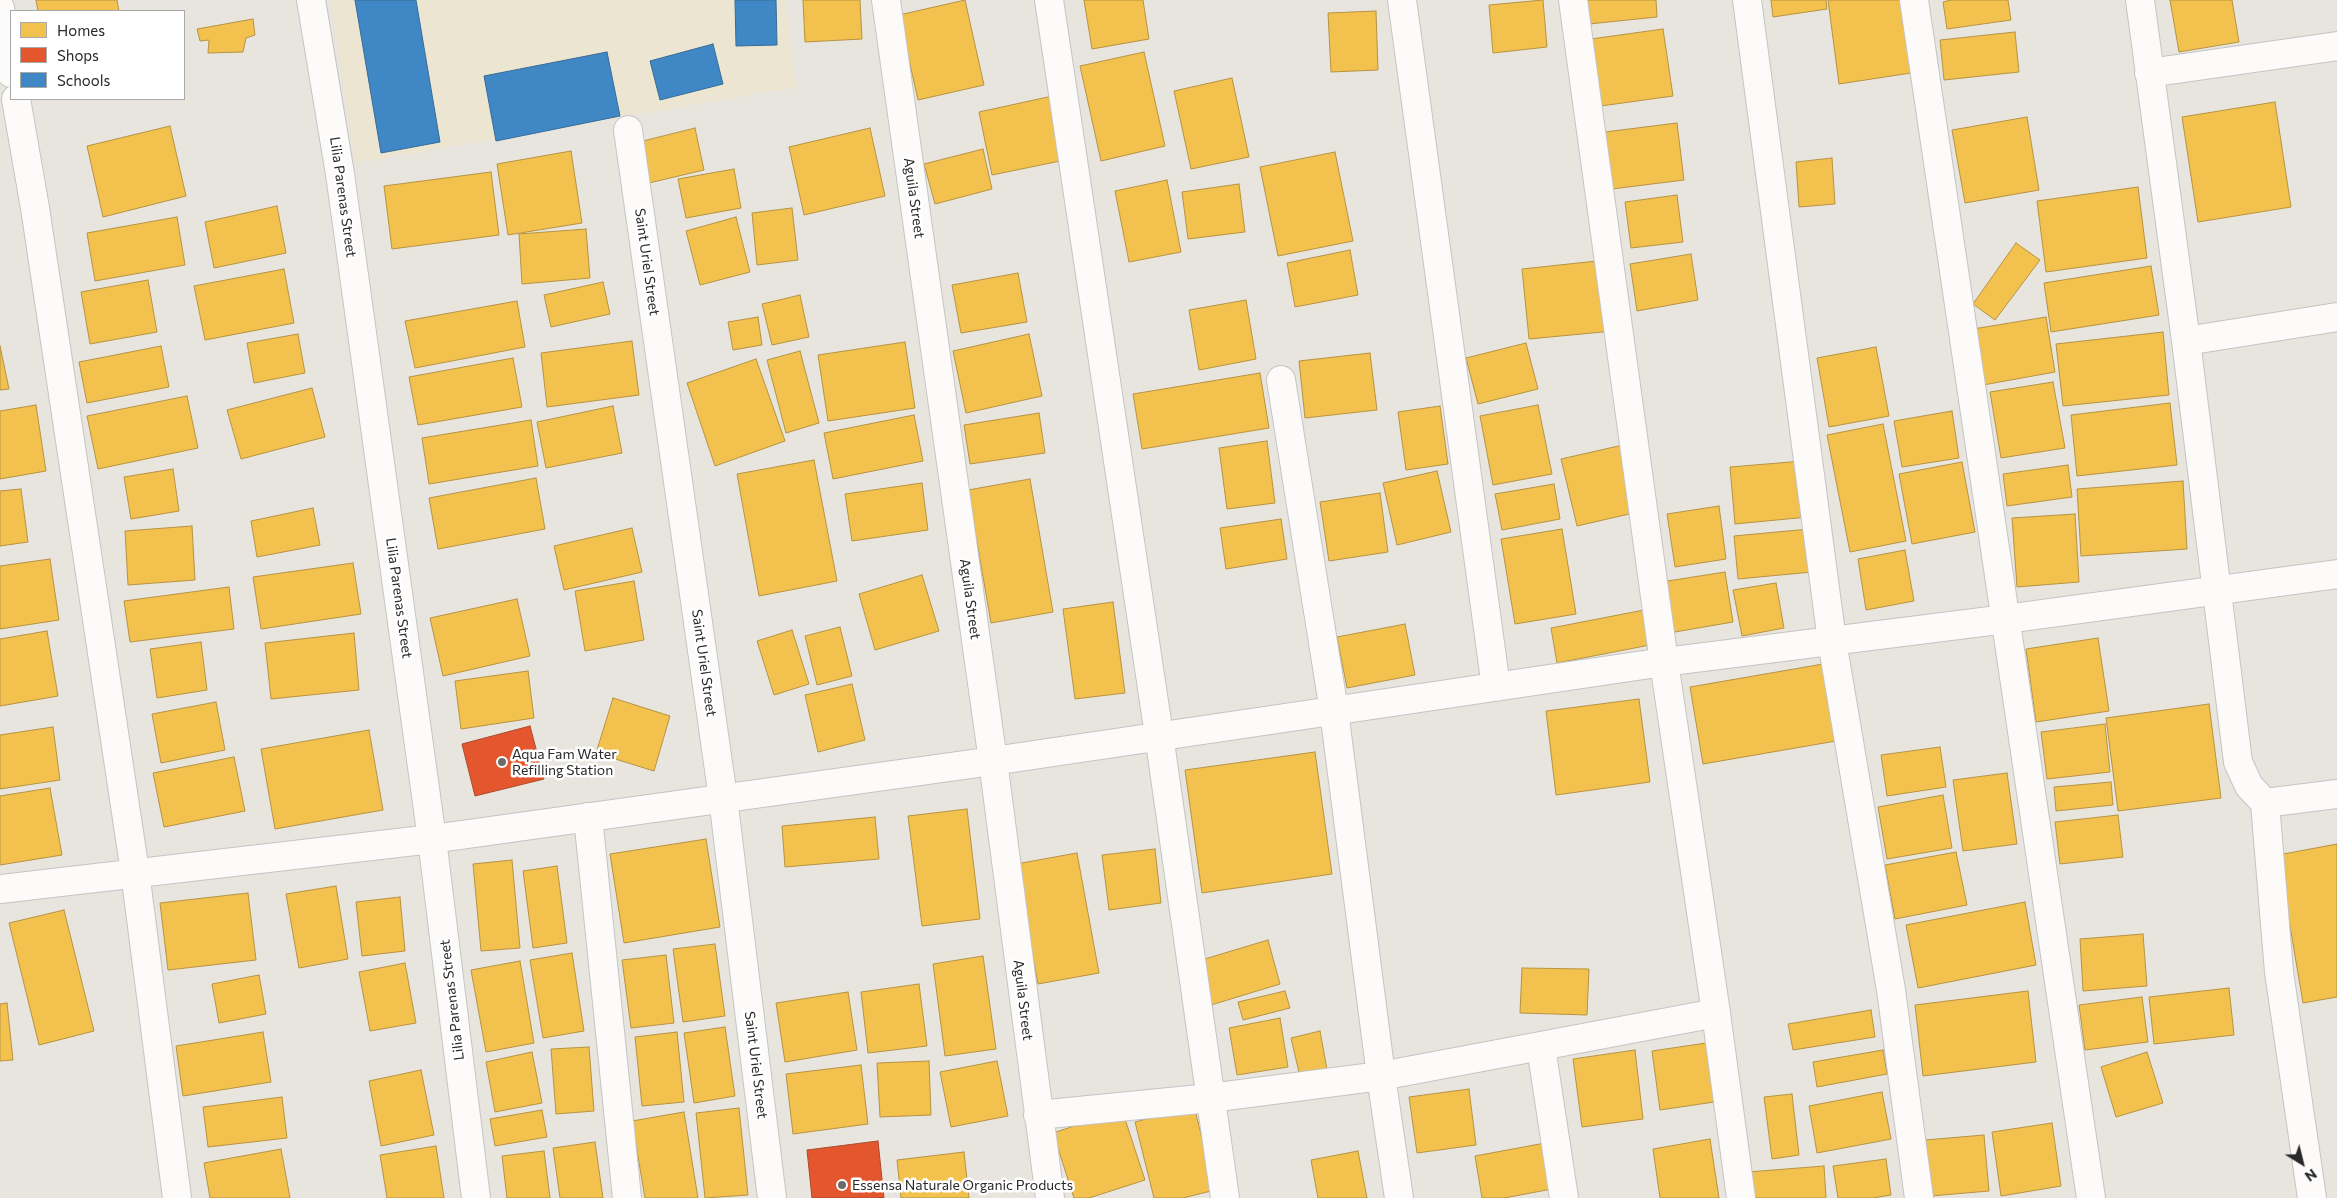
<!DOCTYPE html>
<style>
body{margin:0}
#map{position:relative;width:2337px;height:1198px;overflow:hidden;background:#e8e5de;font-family:Commissioner,sans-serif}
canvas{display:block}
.legend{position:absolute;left:10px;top:10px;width:175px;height:90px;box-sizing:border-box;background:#fff;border:1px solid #a9a9a9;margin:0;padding:6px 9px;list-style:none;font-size:15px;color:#292929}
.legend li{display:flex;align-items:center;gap:10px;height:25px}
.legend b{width:25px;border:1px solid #a9a9a9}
.north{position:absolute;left:2277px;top:1138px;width:50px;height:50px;-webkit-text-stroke:4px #fff;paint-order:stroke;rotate:144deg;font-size:14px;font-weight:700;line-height:20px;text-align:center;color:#292929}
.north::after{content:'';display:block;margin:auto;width:18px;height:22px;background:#292929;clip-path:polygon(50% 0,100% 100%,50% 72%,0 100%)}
</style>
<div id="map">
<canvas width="2337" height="1198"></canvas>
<ul class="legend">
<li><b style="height:14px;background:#f2c14e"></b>Homes</li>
<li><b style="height:14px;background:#e4572e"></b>Shops</li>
<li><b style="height:14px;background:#3f88c5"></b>Schools</li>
</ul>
<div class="north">N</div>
</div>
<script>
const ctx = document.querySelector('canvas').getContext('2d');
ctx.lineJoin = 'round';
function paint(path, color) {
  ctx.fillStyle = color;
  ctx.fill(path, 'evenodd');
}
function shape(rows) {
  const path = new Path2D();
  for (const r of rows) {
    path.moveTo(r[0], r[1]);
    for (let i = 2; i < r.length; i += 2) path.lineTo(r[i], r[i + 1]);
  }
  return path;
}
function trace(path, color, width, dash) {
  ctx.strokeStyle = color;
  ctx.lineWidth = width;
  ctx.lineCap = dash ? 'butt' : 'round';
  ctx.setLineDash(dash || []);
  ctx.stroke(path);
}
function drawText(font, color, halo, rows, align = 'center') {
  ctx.font = font + ' Commissioner,sans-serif';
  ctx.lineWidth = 5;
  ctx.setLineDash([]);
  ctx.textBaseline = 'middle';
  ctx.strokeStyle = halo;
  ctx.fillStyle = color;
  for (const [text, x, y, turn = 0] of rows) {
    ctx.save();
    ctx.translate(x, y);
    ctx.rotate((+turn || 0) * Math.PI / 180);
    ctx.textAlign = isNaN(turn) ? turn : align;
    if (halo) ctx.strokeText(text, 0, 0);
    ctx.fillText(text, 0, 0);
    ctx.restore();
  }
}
const education = shape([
 [331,0,785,0,796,87,355,163]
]);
const homes = shape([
 [36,0,117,0,119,11,38,11,36,0],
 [803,0,860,0,862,39,805,42,803,0],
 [965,0,984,85,918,100,899,15,965,0],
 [1084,0,1143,0,1149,39,1092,49,1084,0],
 [1543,0,1547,47,1493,53,1489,5,1543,0],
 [1586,0,1656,0,1657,17,1589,24,1586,0],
 [1771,0,1826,0,1827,9,1773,17,1771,0],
 [1828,0,1902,0,1911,73,1839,84,1828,0],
 [1951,0,2008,0,2011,20,1947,29,1943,2,1951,0],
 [2170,0,2232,0,2239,42,2179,52,2170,0],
 [1376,11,1378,70,1331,72,1328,13,1376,11],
 [253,19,255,35,246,38,243,52,208,53,209,40,200,41,197,29,253,19],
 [1663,29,1673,96,1601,106,1591,39,1663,29],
 [2015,32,2019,72,1944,80,1940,40,2015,32],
 [1144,52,1165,146,1101,161,1080,66,1144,52],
 [1232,78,1249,157,1191,169,1174,91,1232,78],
 [1057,95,1070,159,992,175,979,112,1057,95],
 [2275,102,2291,207,2198,222,2182,117,2275,102],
 [2027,117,2039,190,1965,203,1952,130,2027,117],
 [1677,123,1684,180,1612,189,1605,132,1677,123],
 [170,126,186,196,103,217,87,146,170,126],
 [695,128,704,170,649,183,639,142,695,128],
 [870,128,885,196,804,215,789,147,870,128],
 [983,149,992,189,935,204,924,164,983,149],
 [571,151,582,223,508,235,497,164,571,151],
 [1335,152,1353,241,1278,256,1260,167,1335,152],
 [1832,158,1835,204,1799,207,1796,162,1832,158],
 [734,169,741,208,686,218,678,179,734,169],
 [491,172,499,235,392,249,384,186,491,172],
 [1167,180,1181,252,1129,262,1115,191,1167,180],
 [1239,184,1245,232,1188,239,1182,192,1239,184],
 [2138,187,2147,258,2046,272,2037,201,2138,187],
 [1677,195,1683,242,1631,248,1625,202,1677,195],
 [277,206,286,253,214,268,205,222,277,206],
 [792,208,798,260,757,265,752,213,792,208],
 [177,217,185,265,95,281,87,233,177,217],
 [736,217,750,272,700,285,686,231,736,217],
 [586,229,590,278,522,284,519,234,586,229],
 [2016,243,2040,260,1995,320,1973,304,2016,243],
 [1350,250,1358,295,1295,307,1287,263,1350,250],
 [1691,254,1698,300,1637,311,1630,264,1691,254],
 [1606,260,1613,331,1529,339,1522,269,1606,260],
 [2151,266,2159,315,2051,332,2044,283,2151,266],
 [284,269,294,323,205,340,194,286,284,269],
 [1018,273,1027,322,961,333,952,285,1018,273],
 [148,280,157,332,90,344,81,292,148,280],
 [603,282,610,314,551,327,544,295,603,282],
 [800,295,809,337,772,345,762,304,800,295],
 [1246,300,1256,359,1199,370,1189,310,1246,300],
 [517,301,525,347,415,368,405,321,517,301],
 [758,317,762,345,733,350,728,322,758,317],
 [2046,317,2055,372,1983,385,1973,329,2046,317],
 [2163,332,2169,395,2063,406,2056,344,2163,332],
 [298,334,305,373,254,383,247,343,298,334],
 [1029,334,1042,396,966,413,953,351,1029,334],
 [632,341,639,395,547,407,541,353,632,341],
 [905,342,915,408,828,421,818,355,905,342],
 [1526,343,1538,389,1478,404,1466,358,1526,343],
 [0,346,9,389,0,390,0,346],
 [161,346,169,387,87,403,79,362,161,346],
 [1876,347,1889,416,1829,427,1817,358,1876,347],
 [800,351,819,423,786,433,767,360,800,351],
 [1370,353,1377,410,1305,418,1299,361,1370,353],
 [513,358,522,407,418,425,409,377,513,358],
 [756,359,785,441,715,466,687,383,756,359],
 [1260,373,1269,428,1142,449,1133,394,1260,373],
 [2053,382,2065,448,2001,458,1990,392,2053,382],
 [312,388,325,437,241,459,227,410,312,388],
 [187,396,198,448,98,469,87,416,187,396],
 [2170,403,2177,465,2077,476,2071,415,2170,403],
 [36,405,46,471,0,479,0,411,36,405],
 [1538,405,1552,474,1493,485,1480,416,1538,405],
 [613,406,622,453,546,468,537,422,613,406],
 [1440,406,1448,464,1406,470,1398,412,1440,406],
 [1952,411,1959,458,1902,467,1894,421,1952,411],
 [1039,413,1045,453,970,464,964,425,1039,413],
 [914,415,923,461,833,479,824,433,914,415],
 [531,420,538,466,429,484,422,438,531,420],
 [1883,424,1906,541,1850,552,1827,435,1883,424],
 [1267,441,1275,503,1227,509,1219,448,1267,441],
 [1623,445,1638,512,1577,526,1561,459,1623,445],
 [814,460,837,581,759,596,737,474,814,460],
 [1803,461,1808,517,1735,524,1730,467,1803,461],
 [1962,462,1975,532,1912,544,1899,474,1962,462],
 [2068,465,2072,497,2007,506,2003,474,2068,465],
 [173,469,179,511,131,519,124,477,173,469],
 [1437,471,1451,532,1397,545,1383,483,1437,471],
 [536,478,545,529,438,549,429,498,536,478],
 [1030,479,1053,612,991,623,968,490,1030,479],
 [2183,481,2187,549,2081,556,2077,489,2183,481],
 [922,483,928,530,852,541,845,494,922,483],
 [1554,484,1560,519,1502,530,1495,494,1554,484],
 [21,489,28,542,0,546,0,491,21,489],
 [1380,493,1388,552,1329,561,1320,502,1380,493],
 [1719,506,1726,559,1675,567,1667,514,1719,506],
 [313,508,320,545,257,557,251,521,313,508],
 [2075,514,2079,582,2017,587,2012,518,2075,514],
 [1281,519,1287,559,1226,569,1220,528,1281,519],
 [192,526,195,580,128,585,125,531,192,526],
 [632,528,642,572,564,590,554,546,632,528],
 [1562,529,1576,614,1515,624,1501,539,1562,529],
 [1809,529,1812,572,1738,579,1734,536,1809,529],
 [1905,550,1914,601,1866,610,1858,559,1905,550],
 [50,559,59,620,0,629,0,566,50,559],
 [353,563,361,614,261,629,253,577,353,563],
 [1725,572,1733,622,1669,633,1661,582,1725,572],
 [922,575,939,631,875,650,859,594,922,575],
 [634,581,644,640,585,651,575,591,634,581],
 [1776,583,1784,628,1742,636,1733,590,1776,583],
 [229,587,234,629,130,642,124,601,229,587],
 [517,599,530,656,443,676,430,618,517,599],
 [1113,602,1125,693,1075,699,1063,609,1113,602],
 [1644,610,1650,645,1557,663,1551,628,1644,610],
 [1405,624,1415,675,1347,688,1337,637,1405,624],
 [840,627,852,676,817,685,805,636,840,627],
 [792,630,809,684,774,695,757,641,792,630],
 [47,631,58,696,0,706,0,639,47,631],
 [354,633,359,690,271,699,265,643,354,633],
 [2098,638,2109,711,2036,722,2026,649,2098,638],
 [201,642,207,690,157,698,150,649,201,642],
 [1823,664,1836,741,1703,764,1690,687,1823,664],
 [528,671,534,718,461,729,455,681,528,671],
 [852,684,865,740,818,752,805,695,852,684],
 [613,698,670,716,654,771,596,753,613,698],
 [1639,699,1650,782,1556,795,1546,711,1639,699],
 [216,702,225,750,161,763,152,714,216,702],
 [2209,704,2221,798,2118,811,2106,718,2209,704],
 [2105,724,2110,772,2047,779,2041,732,2105,724],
 [53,727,60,780,0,789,0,735,53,727],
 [369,730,383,810,275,829,261,749,369,730],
 [1940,747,1946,787,1887,796,1881,755,1940,747],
 [1315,752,1332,874,1202,893,1185,770,1315,752],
 [234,757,245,811,164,827,153,773,234,757],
 [2007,773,2017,844,1963,851,1953,780,2007,773],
 [2111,782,2113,805,2056,811,2054,787,2111,782],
 [50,788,62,855,0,865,0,796,50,788],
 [1943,795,1952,848,1887,859,1878,807,1943,795],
 [967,809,980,919,922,926,908,816,967,809],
 [2118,815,2123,857,2060,864,2055,822,2118,815],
 [875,817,879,859,785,867,782,826,875,817],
 [706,839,720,927,624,943,610,854,706,839],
 [2337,844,2337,997,2303,1003,2278,855,2337,844],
 [1155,849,1161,903,1109,910,1102,855,1155,849],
 [1956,852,1967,905,1895,919,1885,865,1956,852],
 [1077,853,1099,973,1038,984,1016,864,1077,853],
 [512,860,520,948,481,951,473,864,512,860],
 [557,866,567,943,533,948,523,871,557,866],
 [336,886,348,959,299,968,286,894,336,886],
 [248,893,256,960,168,970,160,903,248,893],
 [400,897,405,951,362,956,356,902,400,897],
 [2025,902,2036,965,1918,988,1906,925,2025,902],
 [64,910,94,1031,39,1045,9,923,64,910],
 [2143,934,2147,986,2083,991,2080,939,2143,934],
 [1268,940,1280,984,1211,1005,1198,961,1268,940],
 [715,944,725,1016,683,1022,673,949,715,944],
 [572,953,584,1031,543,1038,530,960,572,953],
 [666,955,674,1023,631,1028,622,960,666,955],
 [983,956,996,1049,945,1056,933,964,983,956],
 [520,961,534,1043,486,1052,471,970,520,961],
 [405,963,416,1023,370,1031,359,972,405,963],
 [1522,968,1589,969,1587,1015,1520,1013,1522,968],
 [259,975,266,1014,219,1023,212,984,259,975],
 [919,984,927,1046,868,1053,861,992,919,984],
 [2229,988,2234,1035,2154,1044,2149,997,2229,988],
 [1285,991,1290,1008,1243,1020,1238,1002,1285,991],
 [2028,991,2036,1062,1923,1076,1915,1005,2028,991],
 [848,992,857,1050,785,1062,776,1003,848,992],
 [2142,997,2148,1042,2085,1050,2079,1005,2142,997],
 [7,1003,13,1060,0,1061,0,1004,7,1003],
 [1871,1010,1875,1037,1793,1050,1788,1024,1871,1010],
 [1280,1018,1288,1067,1237,1075,1229,1028,1280,1018],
 [725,1027,735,1096,694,1103,684,1033,725,1027],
 [1320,1031,1328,1075,1301,1081,1291,1038,1320,1031],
 [263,1032,271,1082,183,1096,176,1046,263,1032],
 [677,1032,684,1102,642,1106,635,1037,677,1032],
 [1713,1042,1721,1101,1660,1110,1652,1051,1713,1042],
 [589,1047,594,1111,556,1114,551,1049,589,1047],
 [1635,1050,1643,1119,1582,1127,1573,1059,1635,1050],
 [1883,1050,1887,1074,1817,1087,1813,1062,1883,1050],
 [532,1052,542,1103,495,1112,486,1062,532,1052],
 [2147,1052,2163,1103,2116,1117,2101,1067,2147,1052],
 [929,1061,931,1115,880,1117,877,1063,929,1061],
 [997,1061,1008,1116,951,1127,940,1072,997,1061],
 [861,1065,868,1124,793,1134,786,1074,861,1065],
 [421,1070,434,1135,381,1146,369,1081,421,1070],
 [1469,1089,1476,1145,1417,1153,1409,1097,1469,1089],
 [1882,1092,1891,1139,1817,1153,1809,1106,1882,1092],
 [1792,1094,1799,1155,1772,1159,1764,1097,1792,1094],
 [282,1097,287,1138,208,1147,203,1107,282,1097],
 [1194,1106,1215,1190,1183,1198,1154,1198,1135,1122,1194,1106],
 [739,1108,748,1195,705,1198,696,1113,739,1108],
 [542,1110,547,1137,495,1146,490,1119,542,1110],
 [1122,1110,1145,1180,1089,1198,1074,1198,1053,1133,1122,1110],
 [684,1112,698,1198,645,1198,632,1121,684,1112],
 [2052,1123,2061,1186,2001,1196,1992,1132,2052,1123],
 [1984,1135,1989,1191,1931,1196,1925,1140,1984,1135],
 [1710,1139,1719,1198,1660,1198,1653,1149,1710,1139],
 [595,1142,603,1198,560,1198,553,1148,595,1142],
 [1545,1143,1552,1189,1504,1198,1482,1198,1475,1156,1545,1143],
 [436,1146,444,1198,387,1198,380,1155,436,1146],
 [281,1149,290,1198,210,1198,204,1163,281,1149],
 [544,1151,550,1198,507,1198,502,1156,544,1151],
 [1358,1151,1367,1198,1318,1198,1311,1160,1358,1151],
 [964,1152,969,1198,901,1198,897,1160,964,1152],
 [1886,1159,1891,1195,1873,1198,1838,1198,1833,1166,1886,1159],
 [1824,1166,1826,1198,1749,1198,1748,1172,1824,1166]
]);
const shops = shape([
 [530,726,544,779,475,796,462,744,530,726],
 [878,1141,884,1198,812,1198,807,1150,878,1141]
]);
const schools = shape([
 [355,0,416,0,440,142,381,153,355,0],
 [735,0,776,0,777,45,736,46,735,0],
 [713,44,723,84,660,100,650,61,713,44],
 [607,52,620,116,496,141,484,76,607,52]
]);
const minor = shape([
 [311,0,340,174,432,839,476,1198],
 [886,0,993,761,1050,1198],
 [1049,0,1159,735,1225,1198],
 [1402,0,1496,687],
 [1573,0,1664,662,1716,1013,1741,1198],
 [1747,0,1832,641,1891,990,1919,1198],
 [1914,0,2091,1198],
 [2140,0,2186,341,2238,762,2249,786,2265,803,2279,972,2312,1198],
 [0,8,11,73],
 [2149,73,2337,46],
 [16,99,35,208,135,872,177,1198],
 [628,130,723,798,772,1198],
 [2186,341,2337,317],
 [1281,380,1334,711,1381,1076,1399,1198],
 [2265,803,2337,794],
 [588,817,627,1198],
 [0,889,432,839,993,761,1664,662,2006,619,2337,574],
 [1541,1047,1564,1198],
 [1038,1115,1210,1098,1381,1076,1716,1013]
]);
const markers = [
 [502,762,5,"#6c6b68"],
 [842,1185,5,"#6c6b68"]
];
const streetNames = [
 ["Lilia Parenas Street",343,197,82],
 ["Aguila Street",914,198,82],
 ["Saint Uriel Street",647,262,82],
 ["Lilia Parenas Street",399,598,82],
 ["Aguila Street",970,599,82],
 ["Saint Uriel Street",704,663,82],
 ["Lilia Parenas Street",452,1000,-97],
 ["Aguila Street",1023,1000,83],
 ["Saint Uriel Street",756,1065,83]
];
const poiNames = [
 ["Aqua Fam Water",512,754],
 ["Refilling Station",512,770],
 ["Essensa Naturale Organic Products",852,1185]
];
paint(education, '#ece5d1');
paint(homes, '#f2c14e');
trace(homes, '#b69343', 1);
paint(shops, '#e4572e');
trace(shops, '#ac492c', 1);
paint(schools, '#3f88c5');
trace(schools, '#386c96', 1);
trace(minor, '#c5c4c4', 30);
trace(minor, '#fcfbfa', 28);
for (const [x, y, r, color] of markers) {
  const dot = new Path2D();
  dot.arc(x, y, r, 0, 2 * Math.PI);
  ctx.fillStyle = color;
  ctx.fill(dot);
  trace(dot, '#fff', 2);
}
drawText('14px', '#292929', '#fff', streetNames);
drawText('14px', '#292929', '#fff', poiNames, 'left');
</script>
